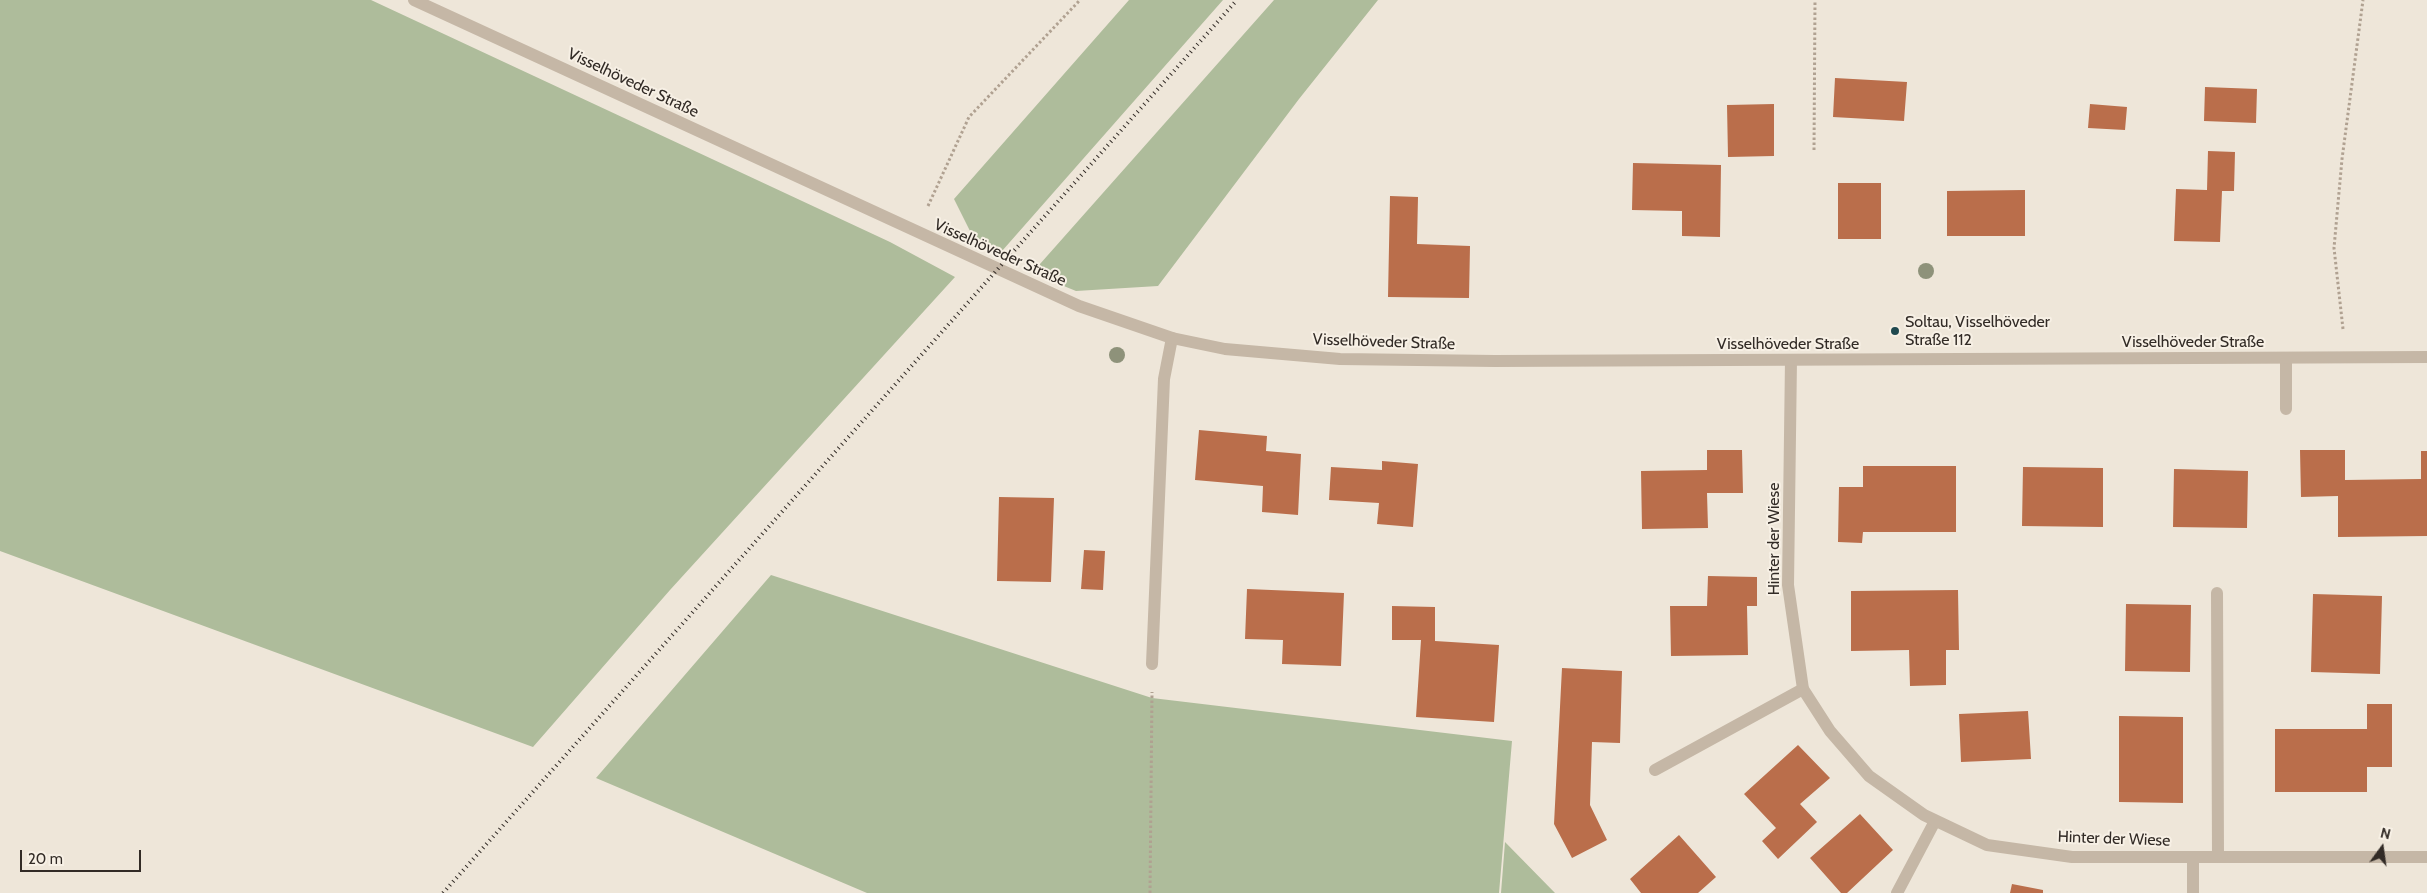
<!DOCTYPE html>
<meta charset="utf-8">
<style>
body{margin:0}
#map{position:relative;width:2427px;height:893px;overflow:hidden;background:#eee6d9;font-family:Cabin,sans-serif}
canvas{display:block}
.north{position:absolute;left:2357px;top:823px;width:50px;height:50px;-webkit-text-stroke:4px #f7f0e5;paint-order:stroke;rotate:14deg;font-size:14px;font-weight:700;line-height:20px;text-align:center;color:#322b26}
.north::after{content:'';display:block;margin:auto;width:18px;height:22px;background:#322b26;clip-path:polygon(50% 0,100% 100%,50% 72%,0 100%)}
.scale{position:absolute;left:20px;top:850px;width:121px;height:22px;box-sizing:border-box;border:2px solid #322b26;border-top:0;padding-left:6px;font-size:15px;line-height:18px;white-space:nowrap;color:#322b26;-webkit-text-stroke:4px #f7f0e5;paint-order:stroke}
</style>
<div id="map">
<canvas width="2427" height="893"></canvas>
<div class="north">N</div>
<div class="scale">20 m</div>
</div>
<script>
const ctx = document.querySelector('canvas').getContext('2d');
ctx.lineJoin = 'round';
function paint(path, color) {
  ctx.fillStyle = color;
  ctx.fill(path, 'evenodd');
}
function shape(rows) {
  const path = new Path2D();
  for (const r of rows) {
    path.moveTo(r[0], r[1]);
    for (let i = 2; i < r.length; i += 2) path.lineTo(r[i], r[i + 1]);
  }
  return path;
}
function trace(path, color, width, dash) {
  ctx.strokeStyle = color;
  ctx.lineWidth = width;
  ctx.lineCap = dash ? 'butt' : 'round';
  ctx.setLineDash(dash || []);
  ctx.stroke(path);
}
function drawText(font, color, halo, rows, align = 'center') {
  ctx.font = font + ' Cabin,sans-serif';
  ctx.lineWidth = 4;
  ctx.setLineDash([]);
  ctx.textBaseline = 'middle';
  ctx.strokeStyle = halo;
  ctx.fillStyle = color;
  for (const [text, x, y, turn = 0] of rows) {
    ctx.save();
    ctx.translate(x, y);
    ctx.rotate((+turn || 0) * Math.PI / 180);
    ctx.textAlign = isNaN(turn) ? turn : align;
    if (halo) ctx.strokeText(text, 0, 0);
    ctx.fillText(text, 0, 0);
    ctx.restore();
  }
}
const green = shape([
 [0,0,371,0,890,242,955,277,670,590,533,747,0,551],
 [1129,0,1223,0,1002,251,972,235,954,199],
 [1274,0,1378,0,1299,99,1158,286,1076,291,1032,273],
 [771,575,1152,698,1512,741,1499,893,867,893,596,778],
 [1505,842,1555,893,1501,893]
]);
const building = shape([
 [1835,78,1907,82,1904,121,1833,117],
 [2205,87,2257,89,2256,123,2204,121],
 [1774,104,1774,156,1728,157,1727,105],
 [2090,104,2127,107,2125,130,2088,128],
 [2208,151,2235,152,2234,191,2222,191,2220,242,2174,241,2176,189,2207,190],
 [1633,163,1721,165,1720,237,1682,236,1682,211,1632,210],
 [1838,183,1881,183,1881,239,1838,239],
 [2025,190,2025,236,1947,236,1947,191],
 [1390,196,1418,197,1417,244,1470,246,1469,298,1388,297],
 [1199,430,1267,436,1266,451,1301,454,1298,515,1262,512,1263,486,1195,480],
 [1707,450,1742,450,1743,493,1707,493,1708,528,1642,529,1641,471,1707,470],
 [2300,450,2345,450,2345,480,2421,479,2421,451,2427,451,2427,536,2338,537,2338,496,2301,497],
 [1382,461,1418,464,1413,527,1377,524,1379,503,1329,500,1331,467,1382,470],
 [1863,466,1956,466,1956,532,1863,532,1862,543,1838,542,1839,487,1863,487],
 [2023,467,2103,468,2103,527,2022,526],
 [2174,469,2248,471,2247,528,2173,527],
 [999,497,1054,498,1051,582,997,581],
 [1084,550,1105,551,1103,590,1081,589],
 [1708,576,1757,577,1757,606,1747,606,1748,655,1671,656,1670,606,1707,606],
 [1247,589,1344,593,1341,666,1282,664,1283,640,1245,639],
 [1958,590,1959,650,1946,650,1946,685,1910,686,1909,650,1851,651,1851,591],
 [2313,594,2382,596,2380,674,2311,672],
 [2126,604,2191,605,2190,672,2125,671],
 [1392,606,1435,607,1435,641,1499,645,1494,722,1416,717,1421,640,1392,640],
 [1562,668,1622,671,1620,743,1592,742,1590,805,1607,840,1572,858,1554,824],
 [2367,704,2392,704,2392,767,2367,767,2367,792,2275,792,2275,729,2367,729],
 [2028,711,2031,759,1961,762,1959,714],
 [2119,716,2183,717,2183,803,2119,802],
 [1798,745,1830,778,1800,804,1817,822,1778,859,1762,841,1776,828,1744,794],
 [1860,814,1893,850,1847,893,1841,893,1810,858],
 [1679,835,1716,877,1698,893,1641,893,1630,879],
 [2012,884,2043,890,2043,893,2010,893]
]);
const path = shape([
 [1814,150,1815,0],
 [928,206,969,117,1080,0],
 [2343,329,2334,248,2342,159,2363,0],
 [1150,893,1152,692]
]);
const service = shape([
 [2286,409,2286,358],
 [2217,593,2218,857],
 [1152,664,1164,379,1172,338],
 [1655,770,1803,689],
 [2193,857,2193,893],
 [1897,893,1935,821]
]);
const minor = shape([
 [1791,360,1788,585,1803,689,1830,731,1869,776,1924,815,1987,845,2072,857,2427,857]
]);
const tertiary = shape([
 [414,0,1079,306,1172,338,1225,349,1340,359,1495,361,2427,357]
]);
const rail = shape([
 [443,893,1237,0]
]);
const trees = [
 [1926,271],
 [1117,355]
];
const markers = [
 [1895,331,5,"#20494f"]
];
const streetNames = [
 ["Visselhöveder Straße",633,83,25],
 ["Visselhöveder Straße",1000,253,24],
 ["Visselhöveder Straße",1384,342,2],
 ["Visselhöveder Straße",2193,342],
 ["Visselhöveder Straße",1788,344],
 ["Hinter der Wiese",1774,539,-90],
 ["Hinter der Wiese",2114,839,2]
];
const poiNames = [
 ["Soltau, Visselhöveder",1905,322],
 ["Straße 112",1905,340]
];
paint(green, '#aebc9b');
paint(building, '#ba6e4b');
trace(path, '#b0a191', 3, [2.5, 2.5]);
trace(service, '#c5b7a6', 12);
trace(minor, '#c5b7a6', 12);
trace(tertiary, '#c5b7a6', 12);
trace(rail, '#322b26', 4, [1, 4]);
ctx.fillStyle = '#8e927a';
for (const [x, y] of trees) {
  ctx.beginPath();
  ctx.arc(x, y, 8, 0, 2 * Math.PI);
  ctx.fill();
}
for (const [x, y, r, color] of markers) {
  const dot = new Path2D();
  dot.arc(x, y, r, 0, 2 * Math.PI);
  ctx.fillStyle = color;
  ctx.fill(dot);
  trace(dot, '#f7f0e5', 2);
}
drawText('16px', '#322b26', '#f7f0e5', streetNames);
drawText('16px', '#322b26', '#f7f0e5', poiNames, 'left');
</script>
